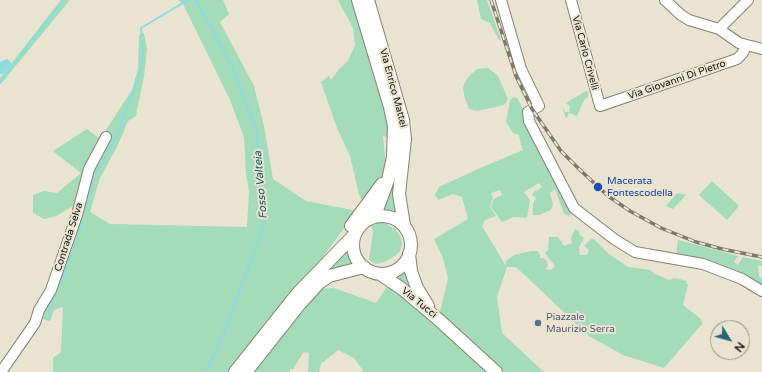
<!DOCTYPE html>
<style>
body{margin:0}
#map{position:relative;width:762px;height:372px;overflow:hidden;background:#e9e4d1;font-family:"Varela Round",sans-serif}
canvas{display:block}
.north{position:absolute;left:710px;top:320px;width:40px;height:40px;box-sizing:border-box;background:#e9e4d1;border:1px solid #959284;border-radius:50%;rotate:127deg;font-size:11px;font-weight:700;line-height:16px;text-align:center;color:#181710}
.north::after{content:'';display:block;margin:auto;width:14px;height:18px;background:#226678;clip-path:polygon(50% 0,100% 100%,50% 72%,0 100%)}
</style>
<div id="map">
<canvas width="762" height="372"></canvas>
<div class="north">N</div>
</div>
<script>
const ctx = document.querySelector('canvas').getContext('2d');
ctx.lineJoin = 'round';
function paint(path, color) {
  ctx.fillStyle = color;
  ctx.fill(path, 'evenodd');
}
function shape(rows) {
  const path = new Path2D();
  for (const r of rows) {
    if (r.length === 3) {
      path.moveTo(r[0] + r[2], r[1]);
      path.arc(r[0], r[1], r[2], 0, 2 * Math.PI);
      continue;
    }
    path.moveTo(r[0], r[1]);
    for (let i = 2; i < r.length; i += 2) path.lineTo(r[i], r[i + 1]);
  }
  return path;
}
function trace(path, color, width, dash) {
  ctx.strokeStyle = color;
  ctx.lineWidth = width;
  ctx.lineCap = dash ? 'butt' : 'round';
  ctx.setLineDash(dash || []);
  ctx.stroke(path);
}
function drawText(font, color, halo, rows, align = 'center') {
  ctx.font = font + ' "Varela Round",sans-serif';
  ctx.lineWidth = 4;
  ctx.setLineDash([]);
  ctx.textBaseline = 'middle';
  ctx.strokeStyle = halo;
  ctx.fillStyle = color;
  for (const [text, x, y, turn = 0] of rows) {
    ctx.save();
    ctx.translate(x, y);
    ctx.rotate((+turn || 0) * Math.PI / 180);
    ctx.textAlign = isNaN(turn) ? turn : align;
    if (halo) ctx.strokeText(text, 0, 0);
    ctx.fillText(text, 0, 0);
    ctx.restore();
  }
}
const green = shape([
 [61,0,70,0,0,85,0,78],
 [178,0,223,0,229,14,220,22,254,86,264,126,273,179,306,201,357,211,319,262,234,372,53,372,53,358,61,352,63,307,54,310,50,321,39,318,73,206,56,216,44,219,33,213,33,195,44,191,57,193,81,173,53,151,87,129,100,139,132,90,138,69,139,35,144,33,147,49,144,76,136,116,128,121,117,147,100,178,90,212,110,224,247,227,249,191,246,174,244,137,230,100,183,4],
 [338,0,352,0,387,112,390,138,383,136,385,158,390,156,383,179,364,202,359,195,350,156,337,128,321,82,329,76,331,80,339,69,348,61,355,45,353,28],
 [477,0,487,0,501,40,499,40,490,23,481,19],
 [488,68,498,76,508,99,504,105,477,111,469,109,465,99,463,88,464,84,469,76,477,69],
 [586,91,588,92,588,97,584,100,577,116,569,113,566,119,562,105,565,112,569,112,570,106,566,103],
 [514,97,517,98,526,114,572,207,570,216,564,214,555,189,550,193,553,204,551,210,539,215,533,215,533,204,536,198,532,195,535,190,537,191,542,187,539,183,524,192,530,200,527,218,514,217,502,222,491,207,494,199,502,195,500,190,491,193,493,198,490,207,496,216,485,220,482,226,506,266,506,261,514,255,531,251,538,251,540,255,540,258,544,258,547,261,548,266,545,269,551,270,555,266,545,253,548,250,549,237,558,237,564,246,572,243,571,238,575,229,579,231,580,235,584,238,579,247,580,255,587,255,589,250,584,246,591,239,594,239,609,254,628,267,650,270,655,274,669,280,675,278,687,281,686,283,688,285,683,305,701,319,702,324,664,368,623,355,589,336,516,267,507,267,497,297,502,333,544,372,504,372,440,312,448,278,443,258,434,239,468,219,462,197,453,194,438,200,435,195,439,187,478,169,523,150,521,145,519,135,513,133,506,122,510,100],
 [395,166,397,213,387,210,381,210],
 [712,181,739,206,727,220,699,195],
 [677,193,686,195,673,209,666,206],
 [380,222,385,223,396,230,400,236,402,244,400,251,395,256,384,262,376,264,369,260,373,232,371,225],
 [678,240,738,256,734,262,738,265,743,257,762,261,762,266,758,265,759,276,762,278,762,289,676,256],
 [348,247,350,256,355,265,320,274],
 [406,267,417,297,392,276,402,271],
 [387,287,402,295,488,372,364,372,354,358,338,350,321,364,319,372,308,372,309,353,306,352,303,353,293,369,290,369,290,372,253,372,321,289,334,288,376,303]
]);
const water = shape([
 [7,59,12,63,3,74,0,74,0,62]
]);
const stream = shape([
 [196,0,232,66,257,133,259,181,266,220,225,330,206,372],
 [0,83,63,0],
 [48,313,54,295,65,272,81,223,94,176,116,138,141,70,143,52,141,28,188,0]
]);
const minor = shape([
 [501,0,521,69,539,106,528,112,529,121,574,208,614,239,635,252,703,264,742,279,762,291],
 [571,0,600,106,737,59,742,54,747,45],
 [665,0,681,15,689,20,719,29,739,43,762,49],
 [719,29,748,0],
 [1,372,35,323,39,310,51,290,77,215,89,169,106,137]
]);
const major = shape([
 [358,0,390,107,394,126,393,157,388,180,377,210,373,217],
 [368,0,403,120,405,139,399,194,404,225],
 [382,245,29],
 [351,226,382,184],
 [409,254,411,271,417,288,428,306],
 [380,274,401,288,439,320,496,372],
 [235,372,297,294,355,234],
 [246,372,299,305,319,283,329,276,364,267]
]);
const rail = shape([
 [491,0,516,76,532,109,561,151,579,169,608,196,630,211,661,228,696,242,722,249,762,257]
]);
const markers = [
 [598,187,5,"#1a4fb4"],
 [538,323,4,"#5c6f8a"]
];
const streetNames = [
 ["Via Carlo Crivelli",585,53,75],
 ["Via Giovanni Di Pietro",677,80,-19],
 ["Via Enrico Mattei",393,88,75],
 ["Contrada Selva",69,237,-72],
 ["Via Tucci",419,303,39]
];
const transitNames = [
 ["Macerata",607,181],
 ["Fontescodella",607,193]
];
const serviceNames = [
 ["Piazzale",546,317],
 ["Maurizio Serra",546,329]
];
const waterNames = [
 ["Fosso Valteia",261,185,-95]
];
paint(green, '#a4dbb9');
paint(water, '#8bdbe5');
trace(stream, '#8bdbe5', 2);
trace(minor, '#858170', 12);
trace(major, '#858170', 14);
trace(minor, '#fff', 10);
trace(major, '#fff', 12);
trace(rail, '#7b786c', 3.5);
trace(rail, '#e9e4d1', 2, [6]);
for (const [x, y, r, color] of markers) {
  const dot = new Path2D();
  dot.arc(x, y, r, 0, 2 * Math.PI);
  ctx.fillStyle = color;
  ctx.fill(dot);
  trace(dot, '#e9e4d1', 1.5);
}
drawText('10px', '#181710', '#e9e4d1', streetNames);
drawText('10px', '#164399', '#e9e4d1', transitNames, 'left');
drawText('10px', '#4e5e75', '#e9e4d1', serviceNames, 'left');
drawText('italic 11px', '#155a61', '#e9e4d1', waterNames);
</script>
